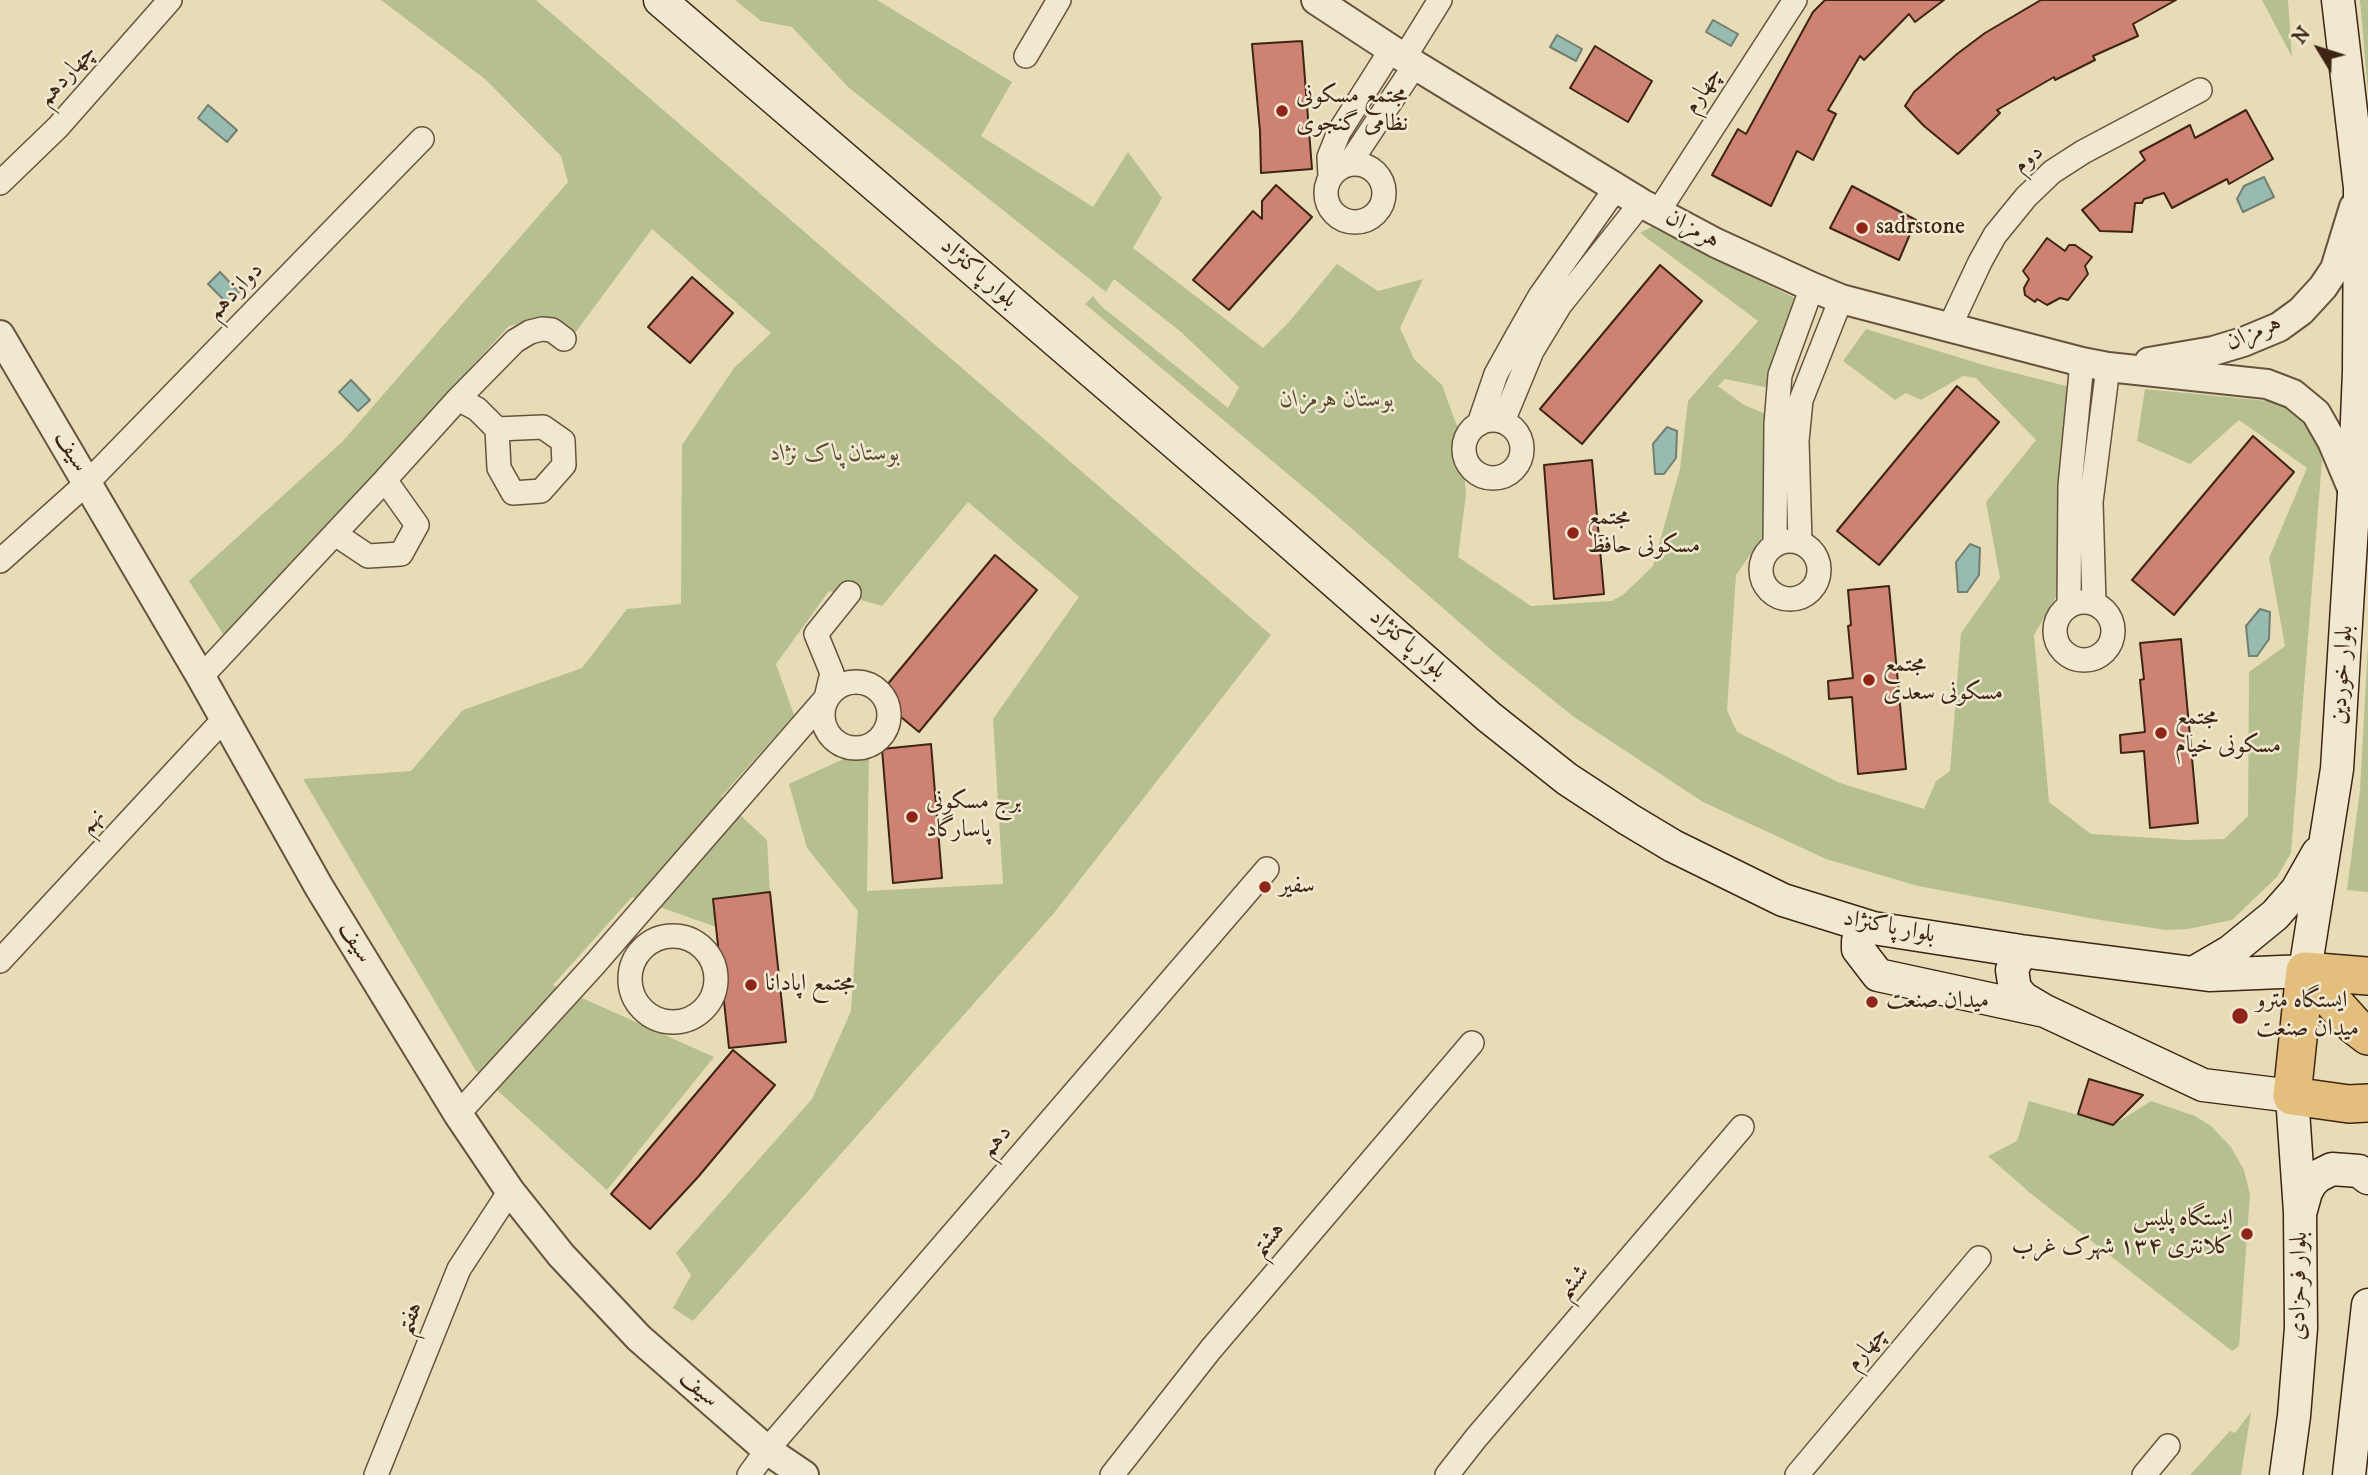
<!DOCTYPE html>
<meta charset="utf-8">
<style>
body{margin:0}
#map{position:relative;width:2368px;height:1475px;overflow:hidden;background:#e8dcb7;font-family:"IM FELL DW Pica",serif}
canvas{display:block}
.north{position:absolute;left:2284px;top:14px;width:70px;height:70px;-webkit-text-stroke:5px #f0e8d0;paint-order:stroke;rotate:308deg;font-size:19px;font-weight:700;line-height:28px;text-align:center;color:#3e2414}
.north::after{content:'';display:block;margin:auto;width:24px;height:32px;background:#3e2414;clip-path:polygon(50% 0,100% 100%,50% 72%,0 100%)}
</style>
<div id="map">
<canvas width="2368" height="1475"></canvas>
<div class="north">N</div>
</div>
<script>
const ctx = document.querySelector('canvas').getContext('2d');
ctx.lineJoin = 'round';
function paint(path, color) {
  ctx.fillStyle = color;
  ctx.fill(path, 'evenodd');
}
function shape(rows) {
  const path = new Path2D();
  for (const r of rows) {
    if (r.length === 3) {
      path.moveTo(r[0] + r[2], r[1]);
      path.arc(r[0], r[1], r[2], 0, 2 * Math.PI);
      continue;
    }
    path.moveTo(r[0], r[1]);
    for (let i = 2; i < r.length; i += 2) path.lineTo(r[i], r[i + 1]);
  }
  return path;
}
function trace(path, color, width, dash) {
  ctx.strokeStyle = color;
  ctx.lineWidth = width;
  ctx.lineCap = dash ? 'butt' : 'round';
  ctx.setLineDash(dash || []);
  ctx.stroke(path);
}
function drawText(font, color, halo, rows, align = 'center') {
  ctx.font = font + ' "IM FELL DW Pica",Amiri,serif';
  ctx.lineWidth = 5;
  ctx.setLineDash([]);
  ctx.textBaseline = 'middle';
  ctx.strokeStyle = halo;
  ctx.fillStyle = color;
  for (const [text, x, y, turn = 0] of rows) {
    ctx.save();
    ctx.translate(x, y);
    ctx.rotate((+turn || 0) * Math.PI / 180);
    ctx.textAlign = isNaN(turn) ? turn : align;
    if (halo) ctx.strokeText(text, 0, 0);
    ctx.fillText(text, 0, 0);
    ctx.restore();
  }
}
const green = shape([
 [381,0,536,0,1271,635,1054,913,693,1321,673,1308,691,1275,676,1253,812,1099,851,1011,858,911,807,848,789,784,869,747,867,891,1003,884,993,719,1079,597,968,502,882,606,829,591,776,664,794,715,721,797,767,840,770,892,713,899,716,927,632,897,553,985,714,1057,607,1190,476,1071,303,779,411,771,463,710,582,668,627,609,681,604,682,445,734,368,771,333,652,229,575,333,540,320,509,326,225,637,189,581,342,442,568,182,561,156,485,79],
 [735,0,877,0,1012,82,981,136,1093,207,1128,152,1162,198,1133,248,1263,348,1289,322,1337,264,1378,291,1423,279,1400,328,1414,359,1442,385,1461,437,1466,494,1458,557,1531,606,1612,601,1624,594,1653,566,1680,469,1688,401,1758,321,1640,233,1651,227,1811,306,1779,390,1725,379,1718,386,1744,405,1778,419,1773,522,1736,575,1727,710,1737,732,1840,783,1924,809,1936,781,1950,771,1961,633,2000,578,1986,502,2036,440,1976,378,1963,376,1921,400,1906,393,1895,400,1843,361,1866,329,1987,366,2098,394,2077,561,2034,635,2049,802,2091,834,2186,840,2224,839,2248,816,2249,672,2285,646,2269,558,2307,468,2239,420,2190,464,2137,441,2145,389,2278,402,2304,424,2315,439,2322,460,2291,853,2277,877,2232,920,2188,929,2166,930,2100,920,1918,886,1826,859,1703,802,1574,717,1498,656,1320,501,1085,304,1093,296,1101,306,1228,408,1239,387,1181,332,1114,279,1106,292,848,87,792,27,761,21],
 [2262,0,2288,0,2292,57],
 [2360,0,2368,0,2368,95],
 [2368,645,2368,892,2347,890,2360,790],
 [2029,1101,2113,1125,2151,1101,2195,1116,2211,1126,2231,1147,2244,1170,2250,1195,2239,1346,2232,1351,2030,1193,1988,1156,2017,1141],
 [2251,1412,2241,1475,2190,1475,2230,1431,2235,1433]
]);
const water = shape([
 [1713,20,1738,34,1731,46,1706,32,1713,20],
 [1557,35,1582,49,1576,61,1550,47,1557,35],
 [208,105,237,130,227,142,198,118,208,105],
 [2264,177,2274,197,2243,212,2237,199,2244,186,2264,177],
 [220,272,239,292,227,303,208,284,220,272],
 [351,380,370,400,358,411,339,392,351,380],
 [1667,427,1677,431,1676,458,1664,474,1655,474,1653,444,1667,427],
 [1970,544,1980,548,1979,575,1967,592,1958,592,1956,562,1970,544],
 [2260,609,2270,612,2269,639,2257,656,2249,656,2246,626,2260,609]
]);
const building = shape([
 [1825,0,1944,0,1915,22,1909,14,1864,60,1860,56,1828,110,1836,114,1813,160,1797,151,1771,206,1712,175,1738,129,1746,134,1813,12,1825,0],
 [2041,0,2176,0,2133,24,2138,36,2093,56,2095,60,2055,80,2054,77,1997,110,2000,113,1958,154,1924,126,1905,106,1914,92,1957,54,1985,33,2041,0],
 [1302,41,1312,169,1261,173,1260,131,1252,44,1302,41],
 [1595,46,1652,81,1628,122,1570,88,1595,46],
 [2246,110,2273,159,2229,184,2227,179,2172,208,2164,193,2144,199,2142,203,2135,203,2132,232,2100,231,2082,210,2145,160,2140,152,2190,125,2195,138,2246,110],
 [1276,185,1312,217,1229,310,1193,280,1253,211,1262,219,1262,201,1276,185],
 [1852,186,1916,220,1899,260,1830,228,1852,186],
 [2047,238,2065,251,2069,245,2075,245,2092,257,2085,266,2088,274,2068,300,2060,298,2047,305,2037,299,2035,302,2025,295,2024,288,2029,279,2023,271,2047,238],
 [1660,265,1702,301,1582,444,1540,409,1660,265],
 [692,277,733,313,690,363,648,327,692,277],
 [1957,386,1999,422,1879,565,1837,531,1957,386],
 [2253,436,2294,472,2174,615,2132,580,2253,436],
 [1592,460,1604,594,1554,599,1544,465,1592,460],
 [995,555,1037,590,919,732,877,697,995,555],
 [1889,586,1906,769,1858,774,1852,697,1829,699,1828,681,1853,678,1848,626,1851,625,1848,590,1889,586],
 [2181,639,2198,823,2150,828,2144,751,2121,753,2120,735,2145,732,2140,680,2144,679,2140,643,2181,639],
 [931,744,942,878,893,883,882,749,931,744],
 [770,892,786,1042,729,1048,713,899,770,892],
 [733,1050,775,1085,698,1177,650,1229,611,1194,733,1050],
 [2089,1079,2143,1095,2113,1125,2078,1114,2089,1079]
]);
const minor = shape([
 [1026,56,1059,0],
 [1404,58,1440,0],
 [1355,193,29],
 [1349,164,1415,65],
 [1330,177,1329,157,1339,132,1391,50],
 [0,183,58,127,170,0],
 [1658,212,1795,0],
 [1949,328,1980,262,1995,235,2026,197,2052,172,2083,152,2200,90],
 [458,399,477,409,497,429,499,468,513,493,541,491,564,465,563,441,543,427,497,429],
 [1493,449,29],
 [1503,421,1532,351,1560,305,1641,203],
 [1479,424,1496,374,1516,338,1540,296,1616,188],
 [335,534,368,556,401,554,417,525,385,480],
 [1790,570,29],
 [1800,542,1797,441,1801,400,1841,299],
 [1775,544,1776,424,1780,375,1812,287],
 [0,561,88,482,422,139],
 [2084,631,29],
 [2094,603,2091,502,2108,367],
 [2069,606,2070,486,2082,362],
 [201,677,385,480,458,399,515,341,530,332,542,329,552,330,564,339],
 [856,715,33],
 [673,979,43],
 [0,961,225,718],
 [458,1114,594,965,826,698,832,673,816,634,849,593],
 [376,1475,459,1269,510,1191],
 [749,1475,767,1450,1267,869],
 [1112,1475,1211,1349,1472,1043],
 [1447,1475,1476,1438,1742,1127],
 [1797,1475,1979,1258],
 [2144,1475,2168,1446]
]);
const tertiary = shape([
 [1316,0,1415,65,1641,203,1716,243,1812,287,1841,299,2082,362,2108,367,2267,384,2293,394,2316,413,2332,441,2354,493],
 [0,335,201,677,319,887,458,1114,510,1191,561,1255,639,1338,767,1450,804,1475],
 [2149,362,2213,351,2243,342,2279,327,2301,311,2323,287,2335,269,2354,207]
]);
const secondary = shape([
 [660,0,1246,504,1489,717,1567,779,1628,819,1673,846,1783,900,1873,928,2021,951,2209,975,2305,971,2337,769,2354,493,2359,371,2360,188,2338,0],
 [1873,928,1863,932,1858,941,1858,949,1878,975,2045,1011,2203,1085,2292,1096,2300,1212,2301,1328,2294,1416,2286,1475],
 [2021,951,2012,970,2015,989,2023,998,2043,1010],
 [2195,972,2231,951,2275,915,2297,890,2318,853],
 [2301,1210,2306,1192,2311,1183,2318,1176,2332,1169,2359,1171,2368,1178],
 [2349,1475,2368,1305]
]);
const trunk = shape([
 [2305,971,2292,1096,2349,1104,2368,1103],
 [2305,971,2355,1026,2368,1036],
 [2305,971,2368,976]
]);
const markers = [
 [1282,111,7,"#8f2418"],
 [1862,228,7,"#8f2418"],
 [1573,533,7,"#8f2418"],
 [1869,680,7,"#8f2418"],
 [2161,733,7,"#8f2418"],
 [912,817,7,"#8f2418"],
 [1265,887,7,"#8f2418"],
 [751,985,7,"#8f2418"],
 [1872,1002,7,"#8f2418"],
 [2240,1016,9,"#8f2418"],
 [2247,1234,7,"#8f2418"]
];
const streetNames = [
 ["چهاردهم",68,76,-48],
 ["چهارم",1704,91,-57],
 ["دوم",2029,160,-40],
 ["هرمزان",1692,230,28],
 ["بلوار پاکنژاد",978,274,41],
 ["دوازدهم",236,292,-46],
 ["هرمزان",2254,334,-23],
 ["سیف",70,452,59],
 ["بلوار پاکنژاد",1407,645,41],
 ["بلوار خوردین",2343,675,-86],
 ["نهم",93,822,-47],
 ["بلوار پاکنژاد",1889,928,11],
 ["سیف",354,943,59],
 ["دهم",997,1142,-49],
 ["هشتم",1269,1240,-49],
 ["ششم",1574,1283,-49],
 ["بلوار فرحزادی",2300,1286,-89],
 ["هفتم",411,1319,-68],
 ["چهارم",1868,1349,-50],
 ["سیف",698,1390,41]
];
const poiNames = [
 ["مجتمع مسکونی",1296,97],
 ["نظامی گنجوی",1296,125],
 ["sadrstone",1876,228],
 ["مجتمع",1587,519],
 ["مسکونی حافظ",1587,547],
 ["مجتمع",1883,666],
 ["مسکونی سعدی",1883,694],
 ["مجتمع",2175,719],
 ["مسکونی خیام",2175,747],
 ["برج مسکونی",926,803],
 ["پاسارگاد",926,831],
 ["سفیر",1279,887],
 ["مجتمع اپادانا",765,985],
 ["میدان صنعت",1886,1002],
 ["ایستگاه مترو",2256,1002],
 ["میدان صنعت",2256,1030],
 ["ایستگاه پلیس",2233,1220,"right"],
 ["کلانتری ۱۳۴ شهرک غرب",2233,1248,"right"]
];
const parkNames = [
 ["بوستان هرمزان",1337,401],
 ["بوستان پاک نژاد",835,455]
];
paint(green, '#b6c08e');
paint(water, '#97bbb0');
trace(water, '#737f72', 2);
paint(building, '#ce8272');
trace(building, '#3e2414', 2);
trace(minor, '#68523d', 26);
trace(tertiary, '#68523d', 32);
trace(secondary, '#3e2414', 35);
trace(trunk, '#3e2414', 40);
trace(minor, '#f0e8d0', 23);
trace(tertiary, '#f0e8d0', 28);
trace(secondary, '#f0e8d0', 32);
trace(trunk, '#e4be7c', 37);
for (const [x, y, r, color] of markers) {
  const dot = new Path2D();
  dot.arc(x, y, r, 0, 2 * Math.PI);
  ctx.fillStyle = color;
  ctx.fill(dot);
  trace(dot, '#f0e8d0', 2.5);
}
drawText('24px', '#3e2414', '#f0e8d0', streetNames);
drawText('24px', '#3e2414', '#f0e8d0', poiNames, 'left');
drawText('italic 24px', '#5c4b32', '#f0e8d0', parkNames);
</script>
